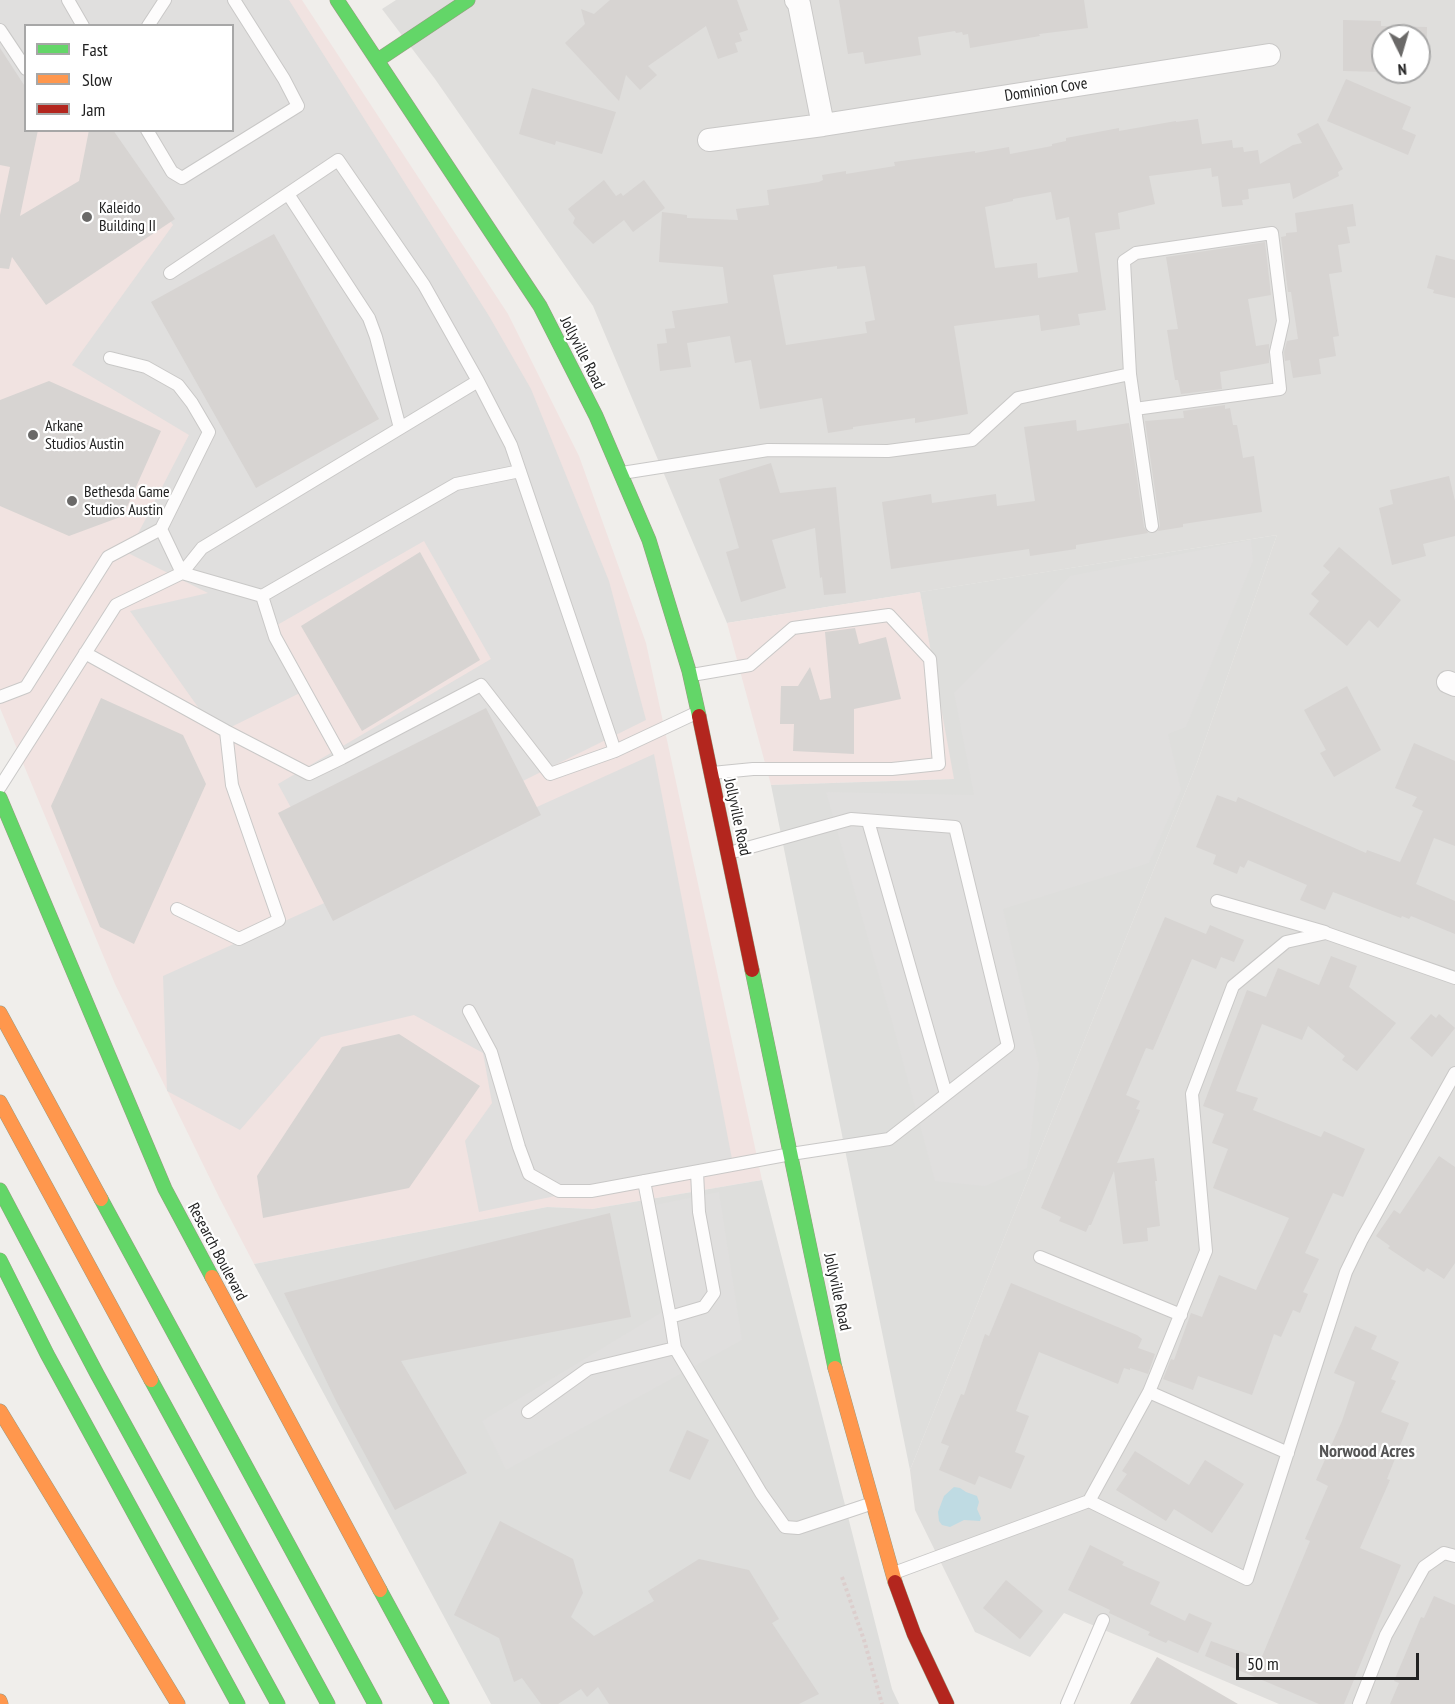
<!DOCTYPE html>
<style>
body{margin:0}
#map{position:relative;width:1455px;height:1704px;overflow:hidden;background:#f0eeeb;font-family:"PT Sans Narrow",sans-serif}
canvas{display:block}
.legend{position:absolute;left:24px;top:24px;width:210px;height:108px;box-sizing:border-box;background:#fff;border:2px solid #a7a7a7;margin:0;padding:8px 10px;list-style:none;font-size:18px;color:#222}
.legend li{display:flex;align-items:center;gap:12px;height:30px}
.legend b{width:30px;border:2px solid #a7a7a7}
.north{position:absolute;left:1371px;top:24px;width:60px;height:60px;box-sizing:border-box;background:#fff;border:2px solid #a7a7a7;border-radius:50%;rotate:175deg;font-size:16px;font-weight:700;line-height:24px;text-align:center;color:#222}
.north::after{content:'';display:block;margin:auto;width:21px;height:27px;background:#6a6968;clip-path:polygon(50% 0,100% 100%,50% 72%,0 100%)}
.scale{position:absolute;left:1236px;top:1653px;width:183px;height:27px;box-sizing:border-box;border:3px solid #222;border-top:0;padding-left:8px;font-size:18px;line-height:21px;white-space:nowrap;color:#222;-webkit-text-stroke:4px #fff;paint-order:stroke}
</style>
<div id="map">
<canvas width="1455" height="1704"></canvas>
<ul class="legend">
<li><b style="height:8px;background:#63d668"></b>Fast</li>
<li><b style="height:8px;background:#ff974d"></b>Slow</li>
<li><b style="height:8px;background:#b3261e"></b>Jam</li>
</ul>
<div class="north">N</div>
<div class="scale">50 m</div>
</div>
<script>
const ctx = document.querySelector('canvas').getContext('2d');
ctx.lineJoin = 'round';
function paint(path, color) {
  ctx.fillStyle = color;
  ctx.fill(path, 'evenodd');
}
function shape(rows) {
  const path = new Path2D();
  for (const r of rows) {
    path.moveTo(r[0], r[1]);
    for (let i = 2; i < r.length; i += 2) path.lineTo(r[i], r[i + 1]);
  }
  return path;
}
function trace(path, color, width, dash) {
  ctx.strokeStyle = color;
  ctx.lineWidth = width;
  ctx.lineCap = dash ? 'butt' : 'round';
  ctx.setLineDash(dash || []);
  ctx.stroke(path);
}
function drawText(font, color, halo, rows, align = 'center') {
  ctx.font = font + ' "PT Sans Narrow",sans-serif';
  ctx.lineWidth = 4.5;
  ctx.setLineDash([]);
  ctx.textBaseline = 'middle';
  ctx.strokeStyle = halo;
  ctx.fillStyle = color;
  for (const [text, x, y, turn = 0] of rows) {
    ctx.save();
    ctx.translate(x, y);
    ctx.rotate((+turn || 0) * Math.PI / 180);
    ctx.textAlign = isNaN(turn) ? turn : align;
    if (halo) ctx.strokeText(text, 0, 0);
    ctx.fillText(text, 0, 0);
    ctx.restore();
  }
}
const residential = shape([
 [396,0,1455,0,1455,1704,1279,1704,1064,1613,1030,1657,975,1632,915,1510,910,1470,1197,763,1277,535,727,623,593,306,435,79,382,9],
 [1383,36,1419,36,1419,72,1383,72]
]);
const commercial = shape([
 [0,0,302,0,508,314,579,456,646,643,762,1180,592,1209,547,1207,254,1264,219,1197,115,984,0,708],
 [26,26,232,26,232,130,26,130],
 [920,592,955,779,771,785,727,623]
]);
const religious = shape([
 [1277,535,1197,763,910,1470,771,785,954,779,920,592],
 [762,1180,892,1689,899,1704,491,1704,254,1264,547,1207,592,1209]
]);
const parking = shape([
 [0,0,289,0,489,316,531,389,609,581,646,720,329,877,278,784,491,659,424,541,272,628,306,690,217,734,130,611,208,593,128,553,189,435,72,365,173,225,111,131,232,130,232,26,26,26,25,92,0,57],
 [1251,540,1253,561,1186,727,1168,734,1181,790,1149,863,1003,909,1039,1065,1027,1168,985,1186,935,1181,894,1029,826,792,974,795,954,693,1070,576],
 [654,754,732,1159,479,1212,465,1141,492,1103,483,1053,414,1015,321,1037,240,1130,167,1091,163,976],
 [719,1192,742,1340,506,1470,482,1421,662,1312,645,1207]
]);
const water = shape([
 [954,1487,960,1488,966,1492,977,1496,979,1502,977,1509,981,1518,980,1521,964,1520,950,1527,942,1525,939,1521,938,1512,944,1496]
]);
const building = shape([
 [610,0,737,0,748,30,739,33,742,41,735,43,738,52,718,59,706,26,648,66,657,75,640,90,626,75,619,101,565,43,585,24,581,9,594,14],
 [839,0,1084,0,1088,28,1039,34,1040,36,970,48,968,34,963,35,962,32,956,33,955,31,918,37,921,55,865,64,863,52,848,54],
 [1343,20,1381,21,1381,26,1427,27,1426,72,1416,72,1419,72,1419,36,1383,36,1383,72,1343,71],
 [0,48,26,88,26,130,38,130,20,216,79,181,89,130,113,130,175,219,46,305,12,257,9,269,0,268,0,215,10,167,0,165],
 [1346,79,1411,107,1402,129,1416,135,1408,155,1327,121],
 [532,88,616,112,602,154,556,141,555,145,519,134],
 [1198,119,1202,144,1232,140,1233,148,1243,147,1244,152,1258,150,1260,164,1293,145,1302,143,1297,134,1318,123,1343,169,1338,172,1339,176,1293,199,1290,183,1248,189,1249,199,1242,200,1243,205,1222,207,1218,176,1212,177,1211,168,1149,176,1155,204,1118,213,1120,229,1095,233,1106,310,1078,314,1080,325,1041,331,1039,315,954,326,968,414,915,423,915,418,853,427,853,429,828,433,822,398,760,409,751,360,735,363,730,336,687,343,691,367,660,371,657,344,667,343,665,329,675,328,672,311,728,303,723,267,659,262,662,212,687,215,687,218,738,220,736,209,769,205,767,190,819,182,823,180,822,175,846,171,846,174,895,166,894,162,975,151,975,153,1009,147,1010,154,1052,146,1052,144,1066,141,1066,138,1119,128,1119,131,1176,121,1176,122],
 [1051,192,1056,220,1069,217,1078,272,1038,278,1037,263,995,268,985,207,1013,201,1013,199],
 [837,266,837,269,865,266,875,320,865,322,867,333,786,345,773,275],
 [604,180,616,196,621,193,623,196,644,180,665,208,633,232,624,220,593,244,573,223,575,218,568,209],
 [1353,204,1356,226,1347,227,1350,243,1338,245,1342,272,1329,274,1339,336,1333,337,1336,356,1319,359,1321,374,1293,378,1290,360,1285,361,1284,352,1287,341,1298,339,1291,292,1288,292,1281,237,1286,236,1286,233,1297,232,1295,213],
 [274,234,379,419,256,488,151,302],
 [1265,242,1271,295,1248,299,1256,346,1269,344,1269,363,1220,372,1222,389,1181,394,1178,380,1175,380,1167,330,1178,329,1166,257],
 [1436,255,1455,260,1455,298,1433,293,1434,290,1427,288],
 [49,381,161,431,123,516,69,536,0,506,0,400],
 [1225,405,1225,409,1230,408,1233,425,1237,425,1243,458,1254,456,1262,512,1183,524,1183,527,1158,531,1160,525,1145,421,1184,418,1183,411],
 [1076,420,1077,431,1129,423,1144,527,1148,533,1076,545,1076,549,1030,556,1029,549,891,569,882,502,931,494,932,503,996,494,997,506,1035,501,1024,427],
 [771,463,780,493,836,487,846,593,824,595,822,577,820,578,815,528,772,540,786,588,741,602,726,552,739,548,719,479],
 [1449,476,1455,501,1455,536,1423,544,1426,556,1392,565,1379,508,1393,504,1390,490],
 [1339,547,1401,600,1378,628,1369,620,1347,646,1309,614,1319,601,1311,594,1330,572,1323,566],
 [420,552,480,660,362,731,301,626],
 [855,628,859,644,886,637,901,699,854,709,854,754,793,751,794,724,780,724,781,686,798,686,810,667,820,700,831,698,825,632],
 [1347,686,1381,750,1334,777,1320,753,1326,750,1304,710],
 [101,698,183,735,206,784,134,944,100,927,51,806],
 [486,708,541,815,333,921,278,813],
 [1414,743,1455,761,1455,846,1434,838,1416,884,1455,901,1455,934,1411,916,1409,919,1402,916,1401,918,1333,892,1325,910,1300,900,1307,885,1248,860,1244,868,1240,866,1237,874,1213,864,1216,855,1196,847,1217,795,1236,802,1238,797,1366,853,1367,850,1400,862,1423,811,1412,806,1417,797,1395,788],
 [1165,917,1206,934,1210,925,1244,940,1234,962,1221,957,1216,969,1192,959,1153,1050,1146,1048,1126,1095,1140,1101,1136,1109,1140,1110,1117,1163,1154,1158,1157,1181,1155,1181,1160,1226,1147,1228,1148,1241,1123,1244,1114,1171,1091,1225,1089,1225,1086,1232,1059,1221,1061,1217,1041,1208],
 [1331,956,1357,966,1349,987,1396,1023,1357,1071,1342,1060,1345,1056,1308,1026,1302,1040,1262,1024,1236,1091,1258,1098,1253,1110,1321,1137,1324,1131,1365,1149,1343,1197,1333,1193,1305,1253,1319,1259,1303,1292,1308,1294,1300,1313,1293,1310,1281,1337,1274,1334,1252,1395,1198,1376,1193,1390,1163,1379,1171,1359,1174,1360,1191,1313,1202,1317,1219,1275,1256,1290,1289,1218,1213,1188,1228,1149,1212,1143,1224,1114,1203,1106,1247,990,1266,997,1278,968,1319,985],
 [1431,1014,1436,1018,1439,1014,1455,1028,1432,1057,1410,1038],
 [399,1034,480,1086,409,1188,263,1218,257,1176,342,1047],
 [1439,1156,1455,1167,1455,1263,1444,1279,1427,1268,1424,1272,1388,1248,1390,1246,1376,1236,1394,1210,1400,1214],
 [610,1213,631,1317,401,1361,467,1473,395,1510,336,1401,284,1293],
 [1011,1283,1137,1335,1142,1339,1138,1348,1155,1354,1148,1374,1130,1368,1130,1370,1124,1368,1118,1384,1039,1352,1016,1411,1029,1416,1015,1452,1025,1456,1011,1489,979,1476,975,1485,939,1470,949,1446,941,1443,961,1394,964,1395,985,1334,989,1336],
 [1355,1326,1377,1336,1371,1349,1399,1362,1391,1379,1396,1381,1381,1412,1409,1423,1387,1479,1390,1480,1360,1548,1401,1565,1344,1704,1319,1704,1205,1656,1211,1641,1261,1659,1310,1541,1305,1539,1328,1486,1316,1480,1342,1421,1355,1382,1334,1373],
 [687,1430,709,1440,690,1480,669,1471],
 [1135,1451,1189,1485,1205,1460,1244,1484,1212,1533,1174,1509,1166,1521,1116,1490,1127,1474,1122,1471],
 [500,1521,573,1559,583,1593,571,1617,594,1636,654,1601,648,1591,699,1559,749,1570,779,1619,772,1623,819,1694,799,1704,609,1704,598,1687,587,1697,581,1689,558,1704,541,1704,522,1678,514,1682,499,1638,454,1615],
 [1090,1545,1124,1562,1122,1565,1160,1582,1150,1604,1185,1621,1189,1613,1212,1623,1198,1653,1168,1640,1166,1643,1148,1635,1150,1632,1109,1613,1110,1610,1068,1590],
 [1006,1580,1043,1611,1020,1639,983,1608],
 [1434,1596,1455,1605,1455,1704,1390,1704,1399,1683,1394,1681,1421,1617,1424,1618],
 [1157,1657,1238,1704,1130,1704]
]);
const path = shape([
 [842,1577,864,1640,882,1704]
]);
const lane = shape([
 [68,0,83,26],
 [148,26,165,0],
 [0,30,26,69],
 [147,130,172,172,182,178,298,106,284,79,234,0],
 [288,194,369,318,376,337,400,428],
 [478,381,511,445,615,751],
 [1135,409,1152,526],
 [622,473,768,450,888,451,972,440,1018,398,1130,374,1124,261,1136,253,1272,233,1283,321,1276,352,1280,389,1135,409,1130,374],
 [161,529,182,573,262,596,456,484,520,471],
 [262,596,275,637,342,758,481,685,550,774,615,751,696,713],
 [85,653,226,731,309,774,342,758],
 [692,675,750,665,793,628,889,615,930,659,939,764,892,769,753,769,712,773],
 [0,697,26,687,108,557,161,529,209,432,192,403,178,385,146,367,110,358],
 [0,787,116,605,182,573,202,548,478,381,424,285,338,160,170,273],
 [868,821,946,1094],
 [1217,901,1325,932],
 [177,909,239,939,279,920,232,785,226,731],
 [469,1011,491,1052,519,1147,529,1174,559,1191,591,1191,791,1154,889,1139,1008,1046,955,827,851,819,729,853],
 [644,1181,670,1317],
 [1040,1257,1181,1315],
 [675,1348,761,1493,785,1527,798,1528,870,1504],
 [1149,1392,1288,1453],
 [528,1412,588,1369,675,1348,670,1317,704,1307,714,1293,699,1212,697,1172],
 [1089,1501,1247,1579,1346,1272,1362,1239,1455,1073],
 [894,1573,1089,1501,1149,1392,1206,1251,1192,1094,1233,986,1286,942,1326,933,1455,978],
 [1067,1704,1103,1620],
 [1359,1704,1386,1635,1424,1567,1444,1553,1455,1556]
]);
const street = shape([
 [796,0,799,4,823,125],
 [709,140,823,125,1269,55],
 [1448,682,1455,685]
]);
const fast = shape([
 [337,0,540,306,596,416,649,540,689,671,699,716],
 [378,60,468,0],
 [0,798,165,1189,212,1277],
 [752,970,835,1368],
 [0,1190,97,1374,278,1704],
 [101,1199,375,1704],
 [0,1260,47,1354,238,1704],
 [151,1380,328,1704],
 [380,1590,442,1704]
]);
const slow = shape([
 [0,1013,101,1199],
 [0,1102,151,1380],
 [212,1277,380,1590],
 [835,1368,895,1582],
 [0,1411,178,1704],
 [0,1701,1,1704]
]);
const jam = shape([
 [699,716,752,970],
 [895,1582,914,1634,947,1704]
]);
const markers = [
 [87,217,6,"#6a6968"],
 [33,435,6,"#6a6968"],
 [72,501,6,"#6a6968"]
];
const streetNames = [
 ["Dominion Cove",1046,90,-9],
 ["Jollyville Road",582,353,63],
 ["Jollyville Road",737,817,78],
 ["Research Boulevard",217,1252,62],
 ["Jollyville Road",837,1292,78]
];
const poiNames = [
 ["Kaleido",99,208],
 ["Building II",99,226],
 ["Arkane",45,426],
 ["Studios Austin",45,444],
 ["Bethesda Game",84,492],
 ["Studios Austin",84,510]
];
const neighbourhoodNames = [
 ["Norwood Acres",1367,1452]
];
paint(residential, '#dfdedc');
paint(commercial, '#f1e3e1');
paint(religious, '#dededc');
paint(parking, '#e0dfde');
paint(water, '#bfdbe3');
paint(building, '#d7d4d2');
trace(lane, '#c9c8c7', 14);
trace(street, '#c9c8c7', 24);
trace(fast, '#999a82', 15);
trace(slow, '#999a82', 15);
trace(jam, '#999a82', 15);
trace(path, '#dccecd', 4, [3, 3]);
trace(lane, '#fdfcfc', 12);
trace(street, '#fdfcfc', 22);
trace(fast, '#63d668', 14);
trace(slow, '#ff974d', 14);
trace(jam, '#b3261e', 14);
for (const [x, y, r, color] of markers) {
  const dot = new Path2D();
  dot.arc(x, y, r, 0, 2 * Math.PI);
  ctx.fillStyle = color;
  ctx.fill(dot);
  trace(dot, '#fff', 2);
}
drawText('16px', '#222', '#fff', streetNames);
drawText('16px', '#222', '#fff', poiNames, 'left');
drawText('bold 18px', '#555', '#fff', neighbourhoodNames);
</script>
